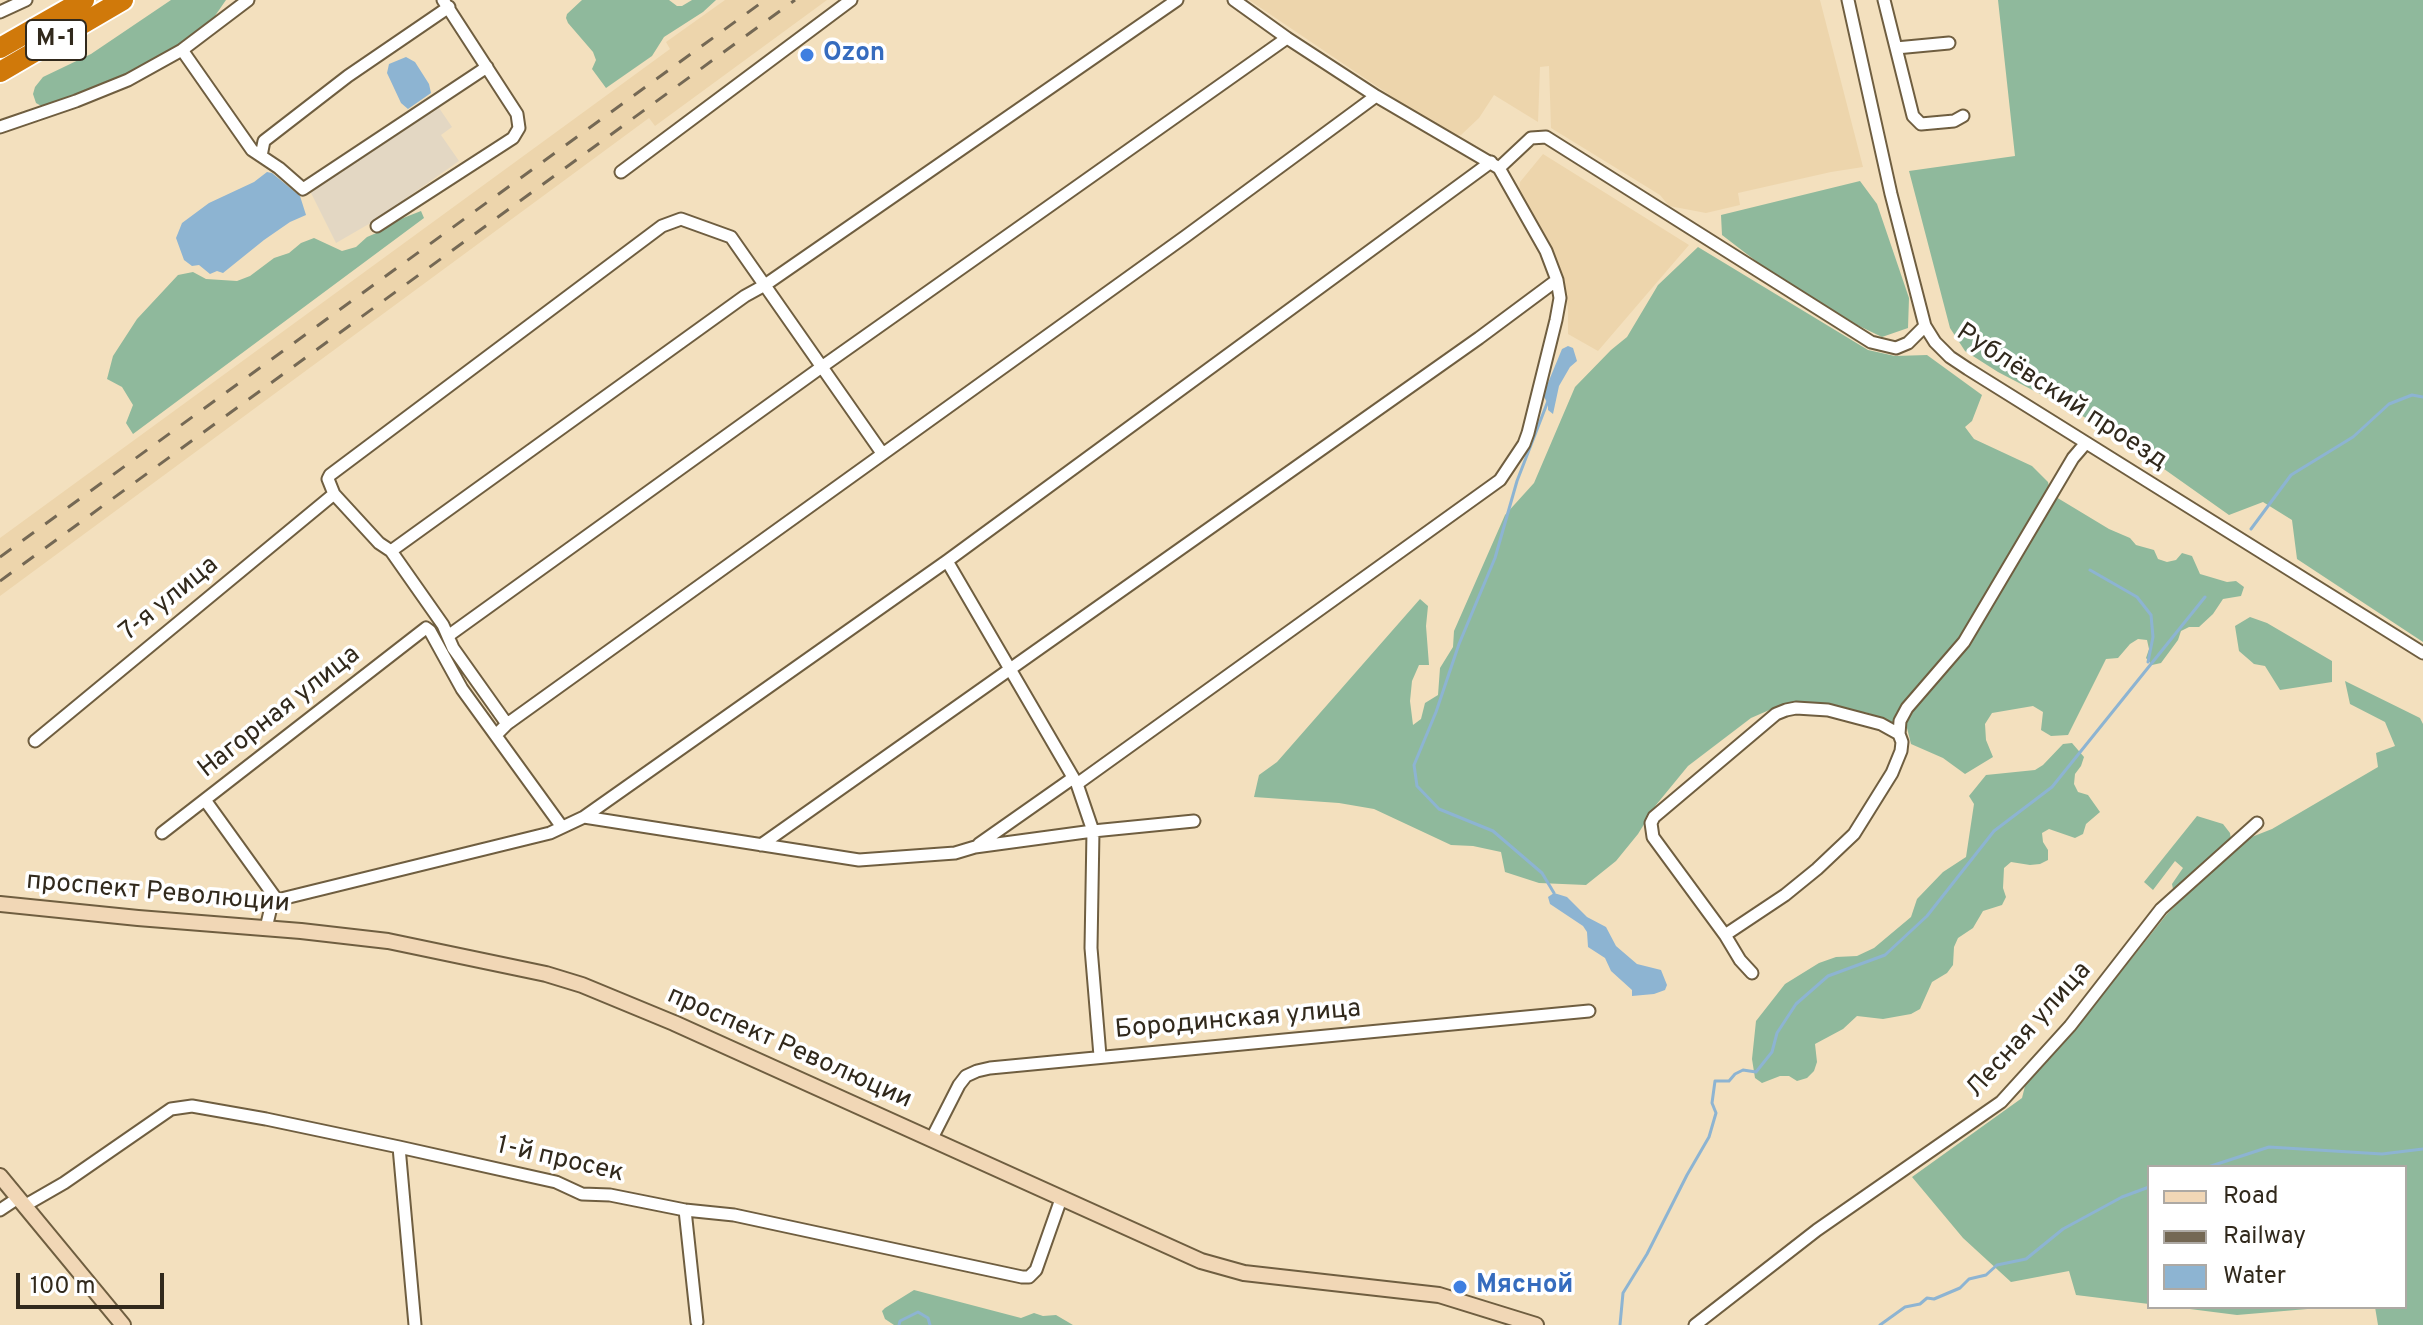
<!DOCTYPE html>
<meta charset="utf-8">
<style>
body{margin:0}
#map{position:relative;width:2423px;height:1325px;overflow:hidden;background:#f3e0be;font-family:Overpass,sans-serif}
canvas{display:block}
.legend{position:absolute;left:2147px;top:1165px;width:260px;height:144px;box-sizing:border-box;background:#fff;border:2px solid #ada9a4;margin:0;padding:10px 14px;list-style:none;font-size:24px;color:#31291c}
.legend li{display:flex;align-items:center;gap:16px;height:40px}
.legend b{width:40px;border:2px solid #ada9a4}
.scale{position:absolute;left:16px;top:1273px;width:148px;height:36px;box-sizing:border-box;border:4px solid #31291c;border-top:0;padding-left:10px;font-size:24px;line-height:28px;white-space:nowrap;color:#31291c;-webkit-text-stroke:6px #fff;paint-order:stroke}
</style>
<div id="map">
<canvas width="2423" height="1325"></canvas>
<ul class="legend">
<li><b style="height:10px;background:#f1d7b6"></b>Road</li>
<li><b style="height:10px;background:#746854"></b>Railway</li>
<li><b style="height:22px;background:#8db4d2"></b>Water</li>
</ul>
<div class="scale">100 m</div>
</div>
<script>
const ctx = document.querySelector('canvas').getContext('2d');
ctx.lineJoin = 'round';
function paint(path, color) {
  ctx.fillStyle = color;
  ctx.fill(path, 'evenodd');
}
function shape(rows) {
  const path = new Path2D();
  for (const r of rows) {
    path.moveTo(r[0], r[1]);
    for (let i = 2; i < r.length; i += 2) path.lineTo(r[i], r[i + 1]);
  }
  return path;
}
function trace(path, color, width, dash) {
  ctx.strokeStyle = color;
  ctx.lineWidth = width;
  ctx.lineCap = dash ? 'butt' : 'round';
  ctx.setLineDash(dash || []);
  ctx.stroke(path);
}
function drawText(font, color, halo, rows, align = 'center') {
  ctx.font = font + ' Overpass,sans-serif';
  ctx.lineWidth = 7;
  ctx.setLineDash([]);
  ctx.textBaseline = 'middle';
  ctx.strokeStyle = halo;
  ctx.fillStyle = color;
  for (const [text, x, y, turn = 0] of rows) {
    ctx.save();
    ctx.translate(x, y);
    ctx.rotate((+turn || 0) * Math.PI / 180);
    ctx.textAlign = isNaN(turn) ? turn : align;
    if (halo) ctx.strokeText(text, 0, 0);
    ctx.fillText(text, 0, 0);
    ctx.restore();
  }
}
const commercial = shape([
 [437,105,452,127,441,135,459,161,374,221,336,243,310,191]
]);
const built = shape([
 [725,0,827,0,655,126,649,118,0,596,0,538,670,49,666,42],
 [1249,0,1820,0,1863,167,1831,172,1738,193,1740,205,1706,213,1669,206,1660,195,1551,128,1549,66,1540,67,1538,122,1494,95,1479,118,1461,135,1455,136,1406,106],
 [1543,154,1689,245,1598,351,1568,334,1568,310,1564,281,1519,191,1520,182]
]);
const forest = shape([
 [171,0,226,0,210,23,178,48,123,77,43,107,36,103,33,94,35,87,43,77,91,54],
 [582,0,669,0,677,6,682,6,692,0,716,0,703,12,664,37,652,56,606,88,592,69,596,60,593,52,568,23,566,18,567,14],
 [1998,0,2423,0,2423,642,2297,559,2292,520,2263,502,2229,515,2109,430,1998,372,1965,351,1950,328,1909,171,2015,156],
 [1860,181,1877,204,1909,298,1908,328,1882,337,1857,325,1765,268,1722,235,1721,215],
 [421,211,424,218,133,434,126,423,133,405,122,387,107,379,113,356,137,319,178,275,193,272,206,279,237,281,250,276,274,258,289,253,301,243,314,238,342,251,356,247,367,237,381,231,393,222],
 [1698,247,1868,350,1895,356,1927,355,1982,395,1972,421,1965,427,1974,439,2032,466,2048,482,2051,494,2109,529,2130,538,2136,545,2154,550,2158,559,2167,562,2176,560,2182,553,2192,556,2200,574,2227,582,2236,581,2244,587,2241,596,2223,599,2213,614,2199,627,2189,627,2181,631,2178,640,2161,663,2152,665,2146,658,2149,649,2147,640,2138,639,2130,644,2118,658,2106,659,2068,735,2051,736,2041,730,2043,712,2033,706,1992,713,1985,724,1986,740,1993,757,1965,774,1943,758,1911,744,1907,728,1868,713,1817,706,1783,704,1751,718,1688,766,1656,805,1638,834,1616,861,1586,885,1539,883,1505,872,1501,852,1473,846,1451,845,1374,809,1339,803,1254,797,1259,775,1277,762,1420,599,1428,606,1426,626,1429,665,1419,665,1412,681,1410,701,1413,725,1421,719,1425,703,1438,695,1440,668,1453,647,1454,631,1505,515,1534,483,1575,387,1611,350,1627,337,1658,285],
 [2250,617,2267,623,2332,661,2332,682,2280,690,2265,666,2254,664,2239,651,2235,626],
 [2345,681,2420,718,2423,724,2423,1325,2378,1325,2375,1307,2405,1307,2405,1167,2149,1167,2149,1304,2076,1295,2069,1271,2011,1282,1963,1238,1912,1177,2022,1098,2025,1086,2073,1032,2167,914,2244,840,2272,829,2378,767,2376,753,2395,746,2385,722,2350,704],
 [2072,743,2084,757,2081,766,2075,774,2074,784,2078,792,2088,795,2100,812,2086,824,2083,834,2075,838,2049,829,2042,833,2043,842,2048,850,2048,860,2040,864,2030,865,2011,862,2004,868,2003,888,2006,897,2002,905,1983,911,1973,928,1958,938,1954,947,1953,965,1947,973,1932,982,1920,1009,1911,1014,1883,1019,1857,1016,1843,1029,1815,1044,1817,1062,1814,1071,1807,1078,1797,1081,1789,1076,1780,1076,1762,1083,1755,1078,1752,1059,1756,1021,1785,984,1819,963,1836,957,1857,956,1874,948,1911,917,1917,899,1943,872,1966,857,1974,804,1969,796,1986,775,2035,770,2043,765,2063,744],
 [2197,816,2223,824,2230,833,2231,840,2180,887,2173,889,2172,884,2183,868,2175,861,2153,890,2144,882],
 [914,1290,1021,1318,1034,1313,1043,1316,1056,1315,1073,1325,894,1325,885,1319,882,1311,885,1308],
 [2174,1307,2331,1307,2237,1315]
]);
const water = shape([
 [406,57,415,62,429,84,431,93,408,109,401,103,387,73,389,64],
 [267,172,272,173,300,196,306,215,290,222,264,240,223,273,217,271,210,274,199,265,192,266,184,260,176,238,182,223,209,203,254,182],
 [1568,346,1573,348,1577,361,1570,367,1559,386,1553,414,1548,410,1548,404,1543,395,1562,349],
 [1554,893,1567,897,1587,917,1606,927,1616,946,1637,964,1661,970,1667,985,1665,990,1654,994,1632,996,1632,990,1611,971,1605,958,1588,947,1587,932,1583,926,1550,904,1548,897]
]);
const stream = shape([
 [1548,401,1517,481,1495,558,1459,644,1436,712,1414,765,1417,786,1439,809,1493,831,1542,873,1554,893],
 [2251,529,2291,475,2353,437,2389,404,2412,395,2423,397],
 [2090,570,2137,597,2151,615,2153,637,2148,662],
 [2208,1167,2269,1147,2382,1154,2423,1149],
 [899,1325,900,1321,918,1312,928,1318,930,1325],
 [1620,1325,1623,1293,1647,1254,1687,1175,1709,1137,1716,1113,1712,1103,1715,1081,1729,1081,1735,1074,1743,1070,1756,1072,1772,1052,1777,1033,1796,1004,1828,976,1885,955,1927,916,1994,831,2052,787,2205,597],
 [1880,1325,1905,1307,1920,1304,1927,1298,1934,1299,1960,1288,1969,1279,1986,1275,1997,1265,2026,1259,2063,1229,2122,1197,2149,1187]
]);
const street = shape([
 [1848,0,1891,194,1925,326,1935,342,1950,357,1968,369,2423,653],
 [1884,0,1913,116,1921,124,1954,121,1963,116],
 [0,12,26,0],
 [1896,48,1949,43],
 [182,50,252,150,279,168,303,189,487,67],
 [0,127,76,101,128,80,182,50,248,0],
 [261,156,264,141,348,76,449,7],
 [1499,168,1531,138,1546,137,1871,342,1896,348,1908,343,1925,326],
 [621,172,851,0],
 [377,226,513,138,519,128,517,114,443,0],
 [391,551,745,296,765,285,1177,0],
 [947,561,1077,784,1093,831,1091,948,1100,1056],
 [448,636,823,366,1287,38],
 [507,724,1186,236,1376,96],
 [497,734,507,724,453,648,443,625,391,551,379,543,334,494,328,479,330,475,662,226,681,219,731,237,882,453],
 [1899,734,1900,721,1907,708,1964,642,2073,458,2085,444],
 [35,741,334,494],
 [1077,784,1500,480,1524,444,1528,433,1556,320,1560,298,1557,280,1546,251,1499,168,1376,96,1287,38,1234,0],
 [205,800,277,900],
 [584,817,859,860,955,853,975,847,1093,831,1194,821],
 [162,833,426,628,430,631,462,689,562,827],
 [979,844,1073,778],
 [761,845,1479,338,1557,280],
 [266,928,271,907,277,900,550,833,584,817,947,561,1491,162],
 [1725,935,1785,895,1817,869,1854,834,1892,773,1901,751,1902,742,1899,734,1881,724,1828,710,1796,708,1786,710,1776,714,1654,817,1651,823,1653,837,1725,935,1740,960,1752,973],
 [931,1140,959,1085,966,1076,977,1071,990,1068,1589,1011],
 [399,1147,415,1325],
 [24,1206,64,1183,171,1109,192,1106,266,1119,399,1147,556,1182,582,1194,610,1195,685,1210,734,1215,1022,1277,1029,1277,1036,1270,1061,1199],
 [0,1210,18,1198],
 [685,1210,697,1322],
 [1695,1325,1817,1230,2001,1102,2070,1026,2161,909,2257,823]
]);
const secondary = shape([
 [0,904,138,918,301,931,388,941,546,974,582,985,674,1023,1201,1261,1244,1273,1439,1295,1536,1325],
 [0,1176,123,1325]
]);
const highway = shape([
 [0,48,84,0],
 [0,72,123,0]
]);
const rail = shape([
 [0,557,765,0],
 [0,581,795,0]
]);
const markers = [
 [807,55,8,"#3f7fe0"],
 [1460,1287,8,"#3f7fe0"]
];
const shields = [
 [56,40,60]
];
const shieldNames = [
 ["М-1",56,40]
];
const shopNames = [
 ["Ozon",823,55],
 ["Мясной",1476,1287]
];
const streetNames = [
 ["Рублёвский проезд",2061,398,33],
 ["7-я улица",170,600,-39],
 ["Нагорная улица",280,713,-38],
 ["проспект Революции",158,894,5],
 ["Бородинская улица",1238,1021,-5],
 ["Лесная улица",2030,1031,-48],
 ["проспект Революции",789,1049,24],
 ["1-й просек",560,1161,13]
];
paint(commercial, '#e3d7c3');
paint(built, '#edd5ac');
paint(forest, '#8fb99c');
paint(water, '#8db4d2');
trace(stream, '#8db4d2', 3);
trace(street, '#6f5e40', 15);
trace(secondary, '#6f5e40', 18);
trace(highway, '#fff', 24);
trace(street, '#fff', 11);
trace(secondary, '#f1d7b6', 14);
trace(highway, '#d0790a', 20);
trace(rail, '#746854', 3, [14, 14]);
for (const [x, y, r, color] of markers) {
  const dot = new Path2D();
  dot.arc(x, y, r, 0, 2 * Math.PI);
  ctx.fillStyle = color;
  ctx.fill(dot);
  trace(dot, '#fff', 3);
}
for (const [x, y, w] of shields) {
  const box = new Path2D();
  box.roundRect(x - w / 2, y - 20, w, 40, 6);
  ctx.fillStyle = '#fff';
  ctx.fill(box);
  trace(box, '#31291c', 2);
}
drawText('bold 24px', '#31291c', null, shieldNames);
drawText('bold 26px', '#366cbe', '#fff', shopNames, 'left');
drawText('26px', '#31291c', '#fff', streetNames);
</script>
